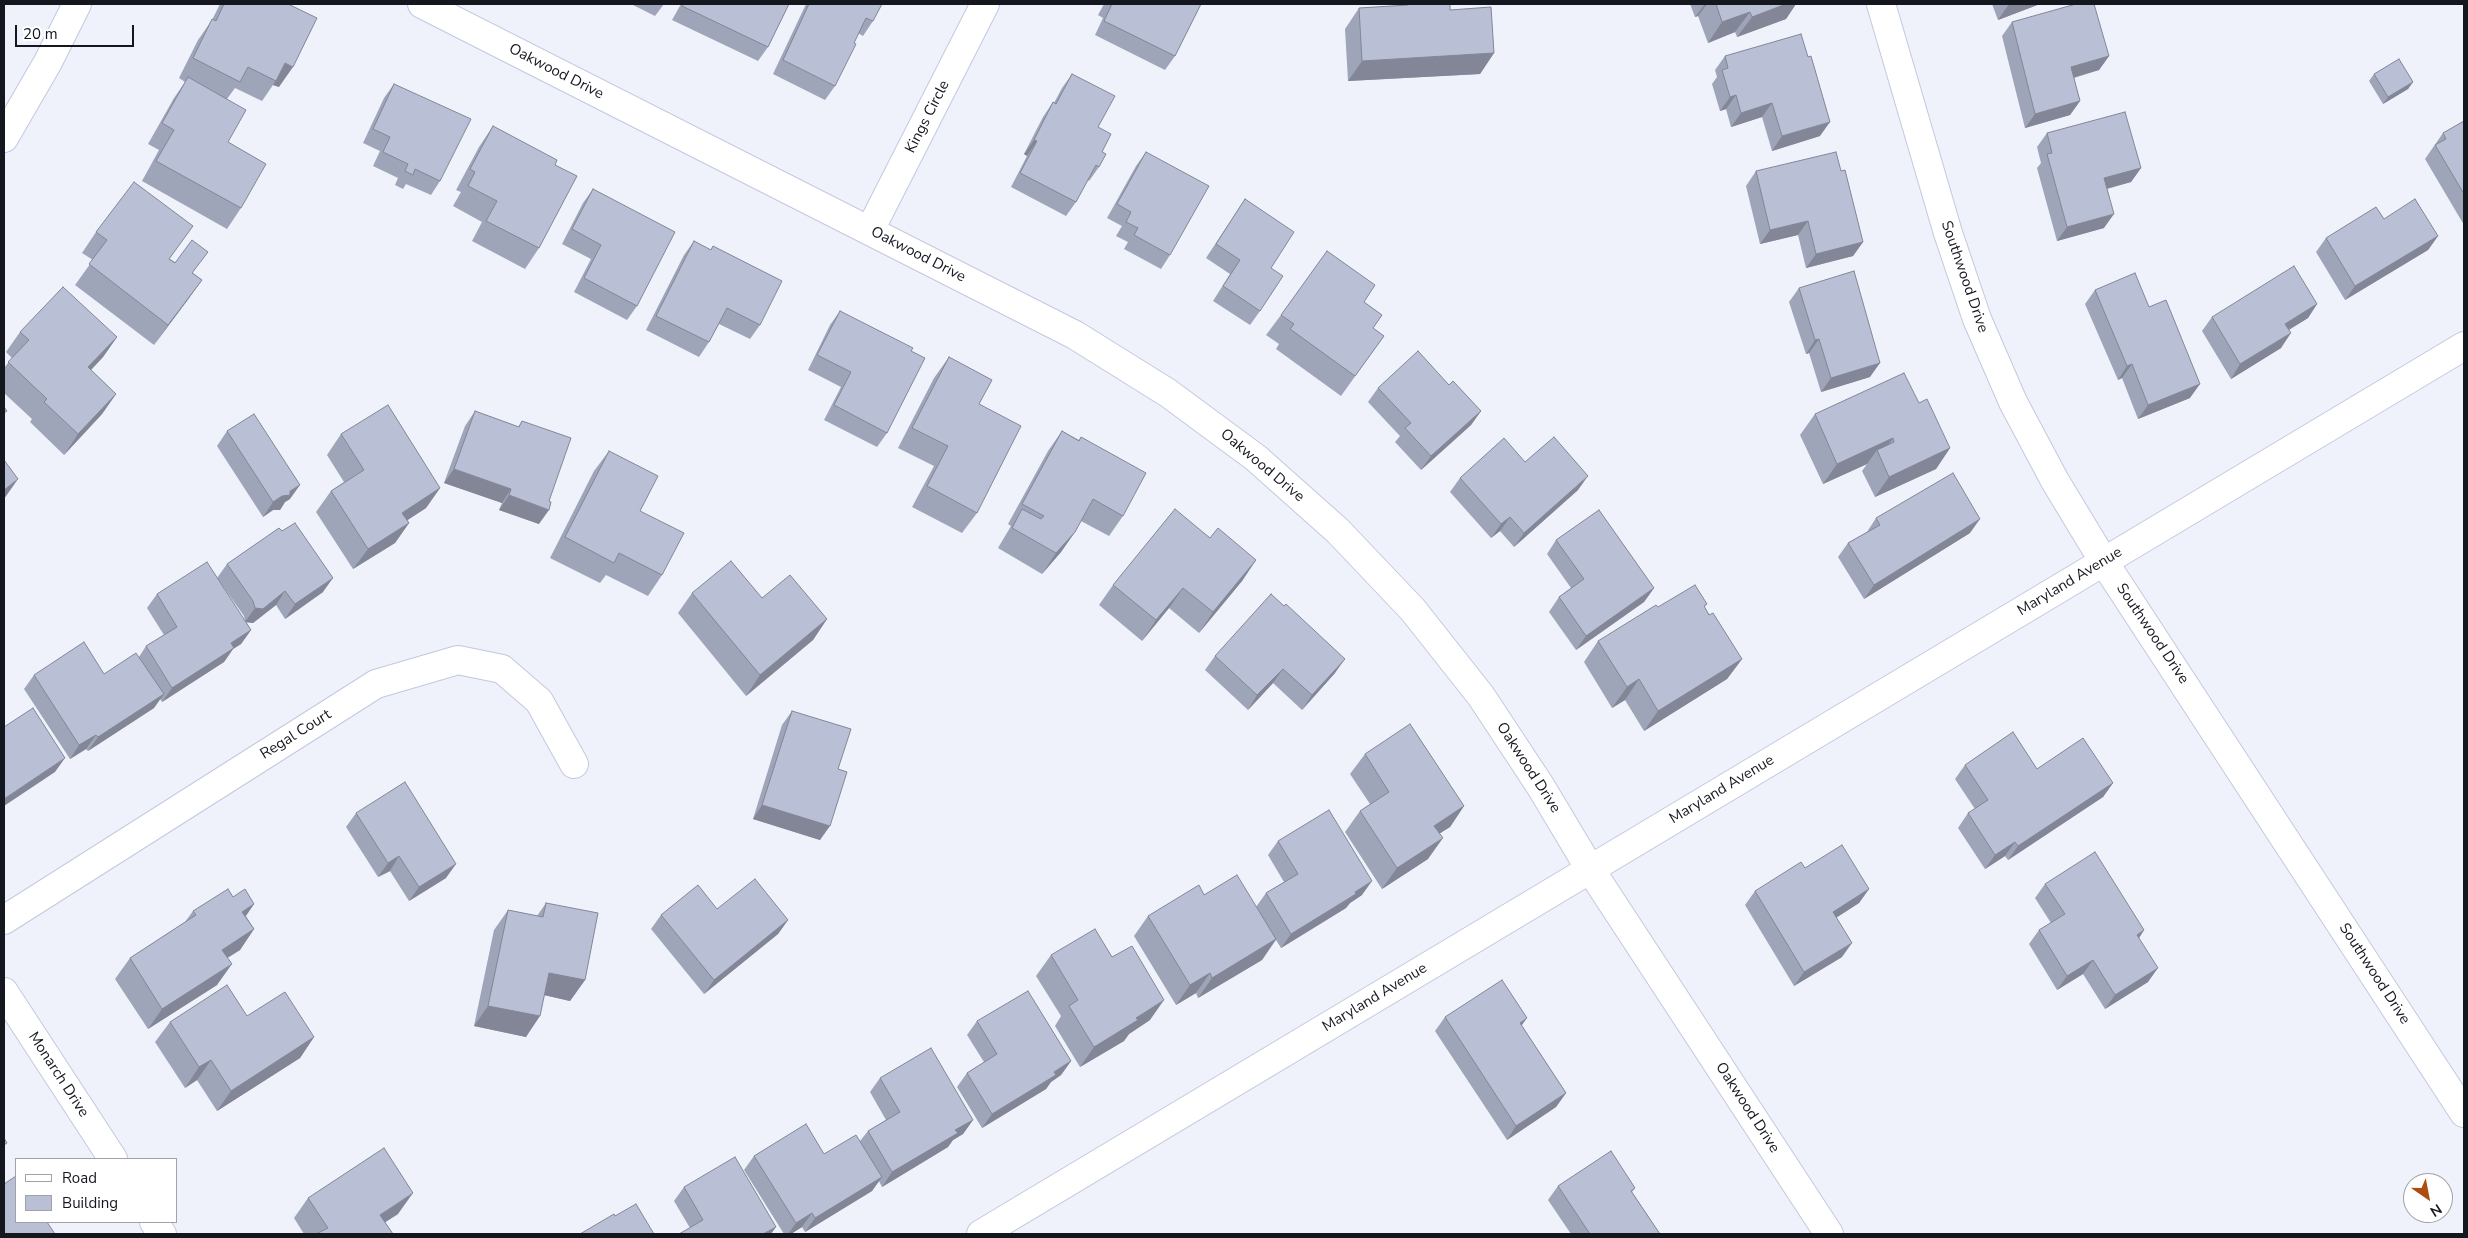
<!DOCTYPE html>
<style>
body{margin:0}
#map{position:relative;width:2468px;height:1238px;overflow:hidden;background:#eff2fb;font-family:"Nunito Sans",sans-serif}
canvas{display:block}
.frame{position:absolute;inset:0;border:5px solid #14171e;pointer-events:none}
.legend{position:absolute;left:15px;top:1158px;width:162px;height:65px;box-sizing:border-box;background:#fff;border:1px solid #a1a2a5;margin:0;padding:6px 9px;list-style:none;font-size:15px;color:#14171e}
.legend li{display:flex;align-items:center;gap:10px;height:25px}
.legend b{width:25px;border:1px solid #a1a2a5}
.north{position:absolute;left:2403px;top:1173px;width:50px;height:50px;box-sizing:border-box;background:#fff;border:1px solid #a1a2a5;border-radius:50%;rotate:147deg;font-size:14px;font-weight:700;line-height:20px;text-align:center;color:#14171e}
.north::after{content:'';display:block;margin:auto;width:18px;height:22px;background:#af4d11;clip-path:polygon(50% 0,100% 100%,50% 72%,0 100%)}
.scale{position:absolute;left:15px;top:25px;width:119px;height:22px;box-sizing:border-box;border:2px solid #14171e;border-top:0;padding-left:6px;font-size:15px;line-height:18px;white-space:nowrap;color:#14171e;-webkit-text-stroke:4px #fff;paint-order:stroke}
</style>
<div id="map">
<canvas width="2468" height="1238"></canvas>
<div class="frame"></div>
<ul class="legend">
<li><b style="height:6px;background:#fff"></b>Road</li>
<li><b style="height:14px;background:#b9c0d6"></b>Building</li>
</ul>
<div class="north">N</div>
<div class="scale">20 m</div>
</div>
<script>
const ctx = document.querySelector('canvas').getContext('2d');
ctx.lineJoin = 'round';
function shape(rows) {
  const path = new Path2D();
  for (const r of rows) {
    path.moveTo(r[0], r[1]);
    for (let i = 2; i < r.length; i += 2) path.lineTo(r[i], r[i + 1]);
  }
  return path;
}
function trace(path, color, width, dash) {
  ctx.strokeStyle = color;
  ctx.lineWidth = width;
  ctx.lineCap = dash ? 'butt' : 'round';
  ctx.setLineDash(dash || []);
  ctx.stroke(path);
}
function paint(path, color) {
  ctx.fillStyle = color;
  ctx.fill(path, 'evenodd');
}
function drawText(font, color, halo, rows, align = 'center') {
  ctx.font = font + ' "Nunito Sans",sans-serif';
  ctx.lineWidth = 4;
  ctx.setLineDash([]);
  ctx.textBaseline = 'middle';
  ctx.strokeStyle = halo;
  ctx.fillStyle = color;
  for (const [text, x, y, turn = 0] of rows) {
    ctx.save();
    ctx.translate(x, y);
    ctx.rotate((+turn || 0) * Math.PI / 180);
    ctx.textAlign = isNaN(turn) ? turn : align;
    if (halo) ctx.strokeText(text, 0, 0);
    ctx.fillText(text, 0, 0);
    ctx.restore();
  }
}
const minor = shape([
 [422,4,1075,335,1168,393,1256,458,1338,531,1413,610,1481,696,1541,787,1590,869,1829,1234],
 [1881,4,1948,233,1977,319,2013,402,2055,481,2104,562,2464,1113],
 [4,138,48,62,77,4],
 [870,230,985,4],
 [4,920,376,684,458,660,502,669,539,701,574,764],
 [4,992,113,1159],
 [154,1222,162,1234],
 [981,1234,2464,346]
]);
const wall = shape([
 [220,4,288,4,279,87,273,85,262,101,235,88,227,99,228,142,241,208,227,229,142,181,159,150,148,144,174,98,185,82,179,78,198,40,212,20],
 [631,4,664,4,655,16],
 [681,4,789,4,768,47,758,61,672,20],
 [806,4,882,4,873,21,863,36,858,33,835,86,825,100,773,74],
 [1104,4,1201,4,1175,56,1165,70,1095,35,1103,18,1098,15],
 [1402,4,1450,4,1450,10,1494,53,1480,74,1348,81,1345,29,1359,8,1401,6],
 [1690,4,1796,4,1786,19,1737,37,1735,32,1708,43,1698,16,1695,17],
 [1992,4,2040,4,1998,20],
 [2012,22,2109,56,2099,70,2074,78,2080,101,2070,115,2025,128,2002,36],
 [1725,56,1820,136,1772,151,1762,117,1731,127,1726,109,1720,111,1712,84,1717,77,1715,70],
 [1072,74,1098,127,1102,152,1099,167,1089,181,1088,180,1076,202,1066,216,1011,187,1027,156,1024,154,1043,117,1053,102,1054,103,1062,88],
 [2374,74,2413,82,2408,89,2383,104,2369,81],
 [394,84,440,181,431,195,406,184,403,189,395,185,398,178,373,166,380,151,363,143,384,98],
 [2464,121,2464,225,2425,159,2443,133],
 [493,126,555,165,539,248,525,269,472,241,482,222,453,206,461,192,456,190,479,147],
 [2047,133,2141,168,2131,182,2107,189,2104,228,2057,241,2037,168,2041,163,2037,147],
 [1146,152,1170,255,1161,269,1124,249,1128,242,1116,236,1122,226,1107,218,1136,166],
 [1756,171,1841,171,1863,242,1853,256,1806,268,1798,235,1760,244,1746,186],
 [593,189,637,306,627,320,574,292,591,259,562,244,583,203],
 [1245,199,1271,268,1260,311,1250,325,1213,301,1230,274,1206,258],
 [2384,219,2438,236,2428,250,2345,300,2316,252,2326,238],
 [96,232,170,259,193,273,202,280,154,345,75,285,93,260,82,253],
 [694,241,711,250,713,246,760,325,750,339,719,324,709,342,699,357,646,330,684,255],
 [1799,288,1870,377,1821,392,1809,353,1806,354,1789,302],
 [2095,290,2149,307,2190,398,2138,419,2122,378,2118,380,2085,304],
 [1364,302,1382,315,1373,328,1384,336,1341,396,1276,349,1279,344,1266,335,1281,315],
 [2317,304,2308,318,2289,330,2281,348,2231,379,2202,331,2212,317],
 [840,311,911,351,887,433,877,447,824,420,841,387,808,370,830,325],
 [20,332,117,337,103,357,91,370,116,394,102,414,64,455,30,422,32,419,4,393,4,368,12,358,6,352],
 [949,357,979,404,977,513,962,533,912,507,934,466,898,448,934,378],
 [1449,385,1481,411,1471,425,1421,470,1395,442,1400,436,1368,402,1378,388],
 [1919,403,1950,448,1936,469,1875,497,1862,471,1867,464,1823,484,1800,435,1815,414],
 [475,411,518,427,522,421,539,524,499,510,502,503,444,483,465,426],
 [227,431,290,499,285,502,280,510,273,510,263,517,217,446],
 [1062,431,1079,440,1081,437,1123,516,1109,536,1081,521,1075,532,1061,552,1042,574,998,548,1011,526,1008,524,1048,451],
 [341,434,440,488,426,508,407,520,409,523,395,543,353,569,316,512,331,491,344,482,327,455],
 [609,451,640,511,662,575,648,596,606,575,600,583,550,558,594,471],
 [1525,462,1578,490,1514,547,1500,531,1491,538,1450,492,1460,478],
 [1876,518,1970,533,1864,599,1838,557,1848,543,1867,532],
 [1210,538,1256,560,1242,581,1199,633,1169,608,1142,641,1099,605,1113,585],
 [1556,540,1654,588,1644,602,1576,650,1549,612,1559,597,1571,588,1547,554],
 [227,564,323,592,285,619,276,605,253,623,246,622,251,630,241,644,233,649,224,662,162,702,160,699,154,708,88,751,86,749,70,759,24,689,34,675,104,674,139,657,146,646,164,635,147,608,157,594,245,621,244,616,217,578],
 [692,593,762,598,827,619,813,640,746,696,678,613],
 [1707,604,1704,607,1742,659,1727,679,1644,731,1625,700,1612,708,1584,662,1598,641,1658,607],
 [1284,606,1335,673,1302,710,1273,683,1248,710,1205,670,1215,656],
 [792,711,838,769,820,840,753,819,782,725],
 [1365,754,1464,806,1450,827,1440,833,1428,859,1382,889,1345,832,1360,811,1370,804,1350,774],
 [1965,765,2037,769,2113,783,2103,797,2008,860,2005,856,1985,869,1958,828,1968,813,1975,809,1955,779],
 [356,813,446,878,409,901,390,871,378,877,346,827],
 [1278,841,1362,895,1350,903,1346,908,1281,948,1276,940,1262,960,1198,998,1196,993,1176,1005,1134,936,1148,916,1204,895,1256,907,1266,893,1284,882,1268,855],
 [1805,868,1869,889,1859,903,1836,918,1842,957,1794,986,1745,905,1755,891],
 [2045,884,2144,930,2139,938,2148,982,2105,1009,2083,974,2057,990,2029,944,2039,930,2051,923,2035,898],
 [233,897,254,904,246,916,254,929,240,950,227,958,217,985,148,1029,115,979,130,958,185,922,193,911],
 [546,903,585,980,570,1001,544,995,526,1037,474,1026,494,930,508,910,537,916],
 [717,909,788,920,778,934,704,994,651,929,661,915],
 [1051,955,1112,957,1150,1020,1129,1034,1124,1041,1080,1067,1055,1026,1061,1016,1036,976],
 [1445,1017,1522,1026,1566,1093,1556,1107,1507,1140,1435,1031],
 [977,1021,1071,1061,1061,1075,1051,1082,1046,1089,982,1128,957,1087,967,1073,984,1062,967,1035],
 [170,1022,314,1037,300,1058,217,1111,197,1080,185,1088,155,1042],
 [880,1078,973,1120,963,1134,953,1140,948,1147,882,1187,879,1181,872,1191,805,1232,802,1227,791,1234,784,1234,744,1170,754,1156,824,1154,860,1141,868,1131,886,1120,870,1092],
 [1558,1186,1635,1188,1632,1192,1660,1234,1571,1234,1548,1200],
 [684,1187,771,1234,690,1228,674,1201],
 [308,1198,398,1214,385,1222,393,1234,304,1234,294,1218]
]);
const shadedWall = shape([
 [1705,4,1707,4,1698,16,1695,17],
 [1786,4,1796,4,1786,19,1737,37,1752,17],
 [2009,4,2040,4,1998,20],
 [1750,12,1735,32,1708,43,1722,22],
 [1494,53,1480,74,1348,81,1362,61],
 [2109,56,2099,70,2061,81,2071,67],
 [285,63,293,67,279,87,273,85],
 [2413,82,2408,89,2383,104,2388,97],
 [1736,95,1726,109,1720,111,1730,97],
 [2080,101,2070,115,2025,128,2035,114],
 [1772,103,1762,117,1731,127,1741,113],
 [1830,122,1820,136,1772,151,1782,136],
 [1034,140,1037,141,1027,156,1024,154],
 [2141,168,2131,182,2094,192,2104,178],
 [2114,214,2104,228,2057,241,2067,227],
 [1808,221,1798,235,1760,244,1770,230],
 [2438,236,2428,250,2345,300,2355,286],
 [1863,242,1853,256,1806,268,1816,254],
 [202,280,187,301,154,345,168,325],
 [2317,304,2308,318,2275,338,2285,324],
 [2291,333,2281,348,2231,379,2240,364],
 [117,337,103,357,74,388,88,367],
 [1819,339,1809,353,1806,354,1815,340],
 [1880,363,1870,377,1821,392,1831,378],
 [2132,364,2122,378,2118,380,2127,366],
 [2200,384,2190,398,2138,419,2148,405],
 [116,394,102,414,64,455,78,434],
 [1481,411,1471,425,1421,470,1431,456],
 [1893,438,1880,457,1877,450,1867,464,1823,484,1837,464],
 [1950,448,1936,469,1875,497,1889,477],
 [454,469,511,489,502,503,444,483],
 [1588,476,1578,490,1514,547,1524,533],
 [18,479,4,499,4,490],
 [300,485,290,499,285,502,280,510,273,510,263,517,273,502],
 [440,488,426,508,388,533,402,513],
 [509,495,549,510,539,524,499,510],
 [1510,517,1500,531,1491,538,1501,524],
 [1980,519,1970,533,1864,599,1874,585],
 [409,523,395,543,353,569,368,549],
 [1075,532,1061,552,1042,574,1056,553],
 [1256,560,1242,581,1199,633,1213,612],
 [333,578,323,592,285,619,295,604],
 [1183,588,1169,608,1142,641,1156,620],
 [1654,588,1644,602,1576,650,1586,636],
 [285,591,276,605,253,623,245,622,255,608],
 [827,619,813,640,746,696,760,675],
 [251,630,241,644,233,649,224,662,162,702,172,688,231,643],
 [1345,659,1335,673,1302,710,1312,695],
 [1742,659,1727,679,1644,731,1658,711],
 [1283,669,1273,683,1248,710,1257,695],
 [1639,679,1625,700,1612,708,1627,687],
 [164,694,154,708,88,751,98,737],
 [96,735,86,749,70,759,79,745],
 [65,758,55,772,4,806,4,799],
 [2113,783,2103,797,2008,860,2018,846],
 [762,805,830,826,820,840,753,819],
 [1464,806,1450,827,1420,846,1434,826],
 [1443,838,1428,859,1382,889,1397,868],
 [2015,842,2005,856,1985,869,1995,855],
 [399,856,390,871,378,877,388,863],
 [456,864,446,878,409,901,419,887],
 [1372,881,1362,895,1350,903,1346,908,1281,948,1291,934,1355,892],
 [1869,889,1859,903,1823,926,1833,912],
 [254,904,240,924,242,912],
 [788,920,778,934,704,994,714,980],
 [254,929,240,950,208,970,222,950],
 [2144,930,2135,944,2137,935],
 [1276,939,1262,960,1198,998,1212,978],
 [1852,943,1842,957,1794,986,1804,972],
 [2093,960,2083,974,2057,990,2067,976],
 [232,964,217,985,148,1029,162,1009],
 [2158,968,2148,982,2105,1009,2115,995],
 [549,973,585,980,570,1001,535,993],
 [1210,973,1196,993,1176,1005,1190,985],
 [1164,1000,1150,1020,1129,1034,1124,1041,1080,1067,1094,1047,1136,1018],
 [488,1006,540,1016,526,1037,474,1026],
 [1527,1018,1517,1032,1520,1023],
 [314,1037,300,1058,217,1111,231,1091],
 [211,1060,197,1080,185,1088,199,1067],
 [1071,1061,1061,1075,1051,1082,1046,1089,982,1128,992,1114],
 [1566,1093,1556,1107,1507,1140,1516,1126],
 [973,1120,963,1134,953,1140,948,1147,882,1187,892,1172,955,1130],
 [882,1177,872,1191,805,1232,815,1218],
 [413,1193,398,1214,367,1234,380,1215],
 [812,1213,802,1227,791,1234,788,1234,796,1223],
 [776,1227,771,1234,763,1234]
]);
const building = shape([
 [224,4,288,4,317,18,293,67,285,63,276,81,248,67,240,82,193,58,212,19,216,21,224,4],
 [684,4,789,4,768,47,682,6,684,4],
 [809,4,882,4,873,21,866,18,854,43,856,44,835,86,783,60,809,4],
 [1112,4,1201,4,1175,56,1104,21,1112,4],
 [1408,4,1450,4,1450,10,1491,7,1494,53,1362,61,1359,8,1408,5,1408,4],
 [1716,4,1786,4,1752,17,1750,12,1722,22,1716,4],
 [2076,4,2094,4,2109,56,2071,67,2080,101,2035,114,2012,22,2076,4],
 [1801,34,1808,57,1811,56,1830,122,1782,136,1772,103,1741,113,1736,95,1730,97,1722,70,1728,68,1725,56,1801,34],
 [2399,59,2413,82,2388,97,2374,74,2399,59],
 [1072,74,1115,96,1098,127,1111,134,1102,152,1106,154,1099,167,1096,165,1076,202,1020,173,1037,141,1034,140,1053,102,1056,104,1072,74],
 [188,77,246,110,228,142,266,164,241,208,156,161,174,130,162,123,188,77],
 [394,84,471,119,440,181,415,169,413,175,405,171,408,164,383,152,390,137,373,129,394,84],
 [2125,112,2141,168,2104,178,2114,214,2067,227,2047,154,2052,153,2047,133,2125,112],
 [2464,121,2464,194,2435,145,2446,139,2443,133,2464,121],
 [493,126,557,160,555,165,577,176,539,248,486,221,497,201,468,186,475,172,470,169,493,126],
 [1146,152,1209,186,1170,255,1134,235,1138,228,1126,222,1131,212,1117,204,1146,152],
 [1836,152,1841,171,1845,170,1863,242,1816,254,1808,221,1770,230,1756,171,1836,152],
 [134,182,193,226,169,259,175,263,192,240,208,252,192,273,202,280,168,325,89,264,107,240,96,232,134,182],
 [593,189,675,232,637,306,584,278,601,245,572,229,593,189],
 [1245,199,1294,232,1271,268,1283,276,1260,311,1223,286,1240,260,1216,244,1245,199],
 [2415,199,2438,236,2355,286,2326,238,2376,207,2384,219,2415,199],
 [694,241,711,250,713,246,782,281,760,325,727,308,709,342,656,316,694,241],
 [1327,251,1375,285,1364,302,1382,315,1373,328,1384,336,1355,376,1290,329,1294,324,1281,315,1327,251],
 [2294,266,2317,304,2285,324,2291,333,2240,364,2212,317,2294,266],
 [1854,271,1880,363,1831,378,1819,339,1815,340,1799,288,1854,271],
 [2135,273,2149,307,2166,300,2200,384,2148,405,2132,364,2127,366,2095,290,2135,273],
 [63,287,117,337,88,367,116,394,78,434,44,402,47,399,8,362,29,340,20,332,63,287],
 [840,311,913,348,911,351,925,358,887,433,834,405,851,372,817,355,840,311],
 [1418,351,1449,385,1453,381,1481,411,1431,456,1405,428,1411,423,1378,388,1418,351],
 [949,357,992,380,979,404,1021,426,977,513,927,486,948,446,912,428,949,357],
 [1904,373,1919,403,1927,399,1950,448,1889,477,1877,450,1894,442,1893,438,1837,464,1815,414,1904,373],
 [388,405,440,488,402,513,409,523,368,549,331,491,364,470,341,434,388,405],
 [4,407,7,411,4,413,4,407],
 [475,411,519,427,522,421,571,438,549,501,551,502,549,510,509,495,511,489,454,469,475,411],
 [254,414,300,485,290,491,290,495,282,496,273,502,227,431,254,414],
 [1062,431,1079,441,1081,437,1146,473,1123,516,1093,499,1075,532,1056,553,1012,528,1022,509,1041,519,1044,516,1022,504,1062,431],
 [1554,437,1588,476,1524,533,1510,517,1501,524,1460,478,1504,438,1525,462,1554,437],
 [609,451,658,476,640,511,684,533,662,575,619,553,614,563,565,537,609,451],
 [4,460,18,479,4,490,4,460],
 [1953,473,1980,519,1874,585,1848,543,1880,525,1876,518,1953,473],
 [1175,509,1210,538,1218,528,1256,560,1213,612,1183,588,1156,620,1113,585,1175,509],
 [1599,510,1654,588,1586,636,1559,597,1584,579,1556,540,1599,510],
 [295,523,333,578,295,604,285,591,263,609,255,608,253,601,227,564,279,528,282,531,295,523],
 [731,561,762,598,790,575,827,619,760,675,692,593,731,561],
 [207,562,251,630,231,643,234,648,172,688,146,646,177,627,157,594,207,562],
 [1695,585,1707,604,1704,606,1709,615,1713,613,1742,659,1658,711,1639,679,1627,687,1598,641,1656,605,1658,607,1695,585],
 [1271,594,1284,606,1286,604,1345,659,1312,695,1283,669,1257,695,1215,656,1271,594],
 [84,642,104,674,136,653,164,694,98,737,96,735,79,745,34,675,84,642],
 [33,708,65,758,4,799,4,727,33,708],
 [792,711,851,729,838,769,847,772,830,826,762,805,792,711],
 [1410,724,1464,806,1434,826,1443,838,1397,868,1360,811,1389,792,1365,754,1410,724],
 [2013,732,2037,769,2083,738,2113,783,2018,846,2015,842,1995,855,1968,813,1988,800,1965,765,2013,732],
 [405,782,456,864,419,887,399,856,388,863,356,813,405,782],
 [1329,810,1372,881,1355,892,1356,894,1291,934,1266,893,1298,874,1278,841,1329,810],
 [1842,845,1869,889,1833,912,1852,943,1804,972,1755,891,1801,862,1805,868,1842,845],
 [2095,852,2144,930,2137,935,2158,968,2115,995,2093,960,2067,976,2039,930,2065,914,2045,884,2095,852],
 [1237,875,1276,939,1212,978,1210,973,1190,985,1148,916,1199,885,1204,895,1237,875],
 [755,879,788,920,714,980,661,915,698,885,717,909,755,879],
 [228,889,233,897,245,889,254,904,242,912,254,929,222,950,232,964,162,1009,130,958,196,915,193,911,228,889],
 [546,903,598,913,585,980,549,973,540,1016,488,1006,508,910,543,917,546,903],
 [1095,929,1112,957,1132,946,1164,1000,1136,1018,1138,1020,1094,1047,1069,1006,1078,1000,1051,955,1095,929],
 [1502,980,1527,1018,1520,1023,1566,1093,1516,1126,1445,1017,1502,980],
 [227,985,247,1016,285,992,314,1037,231,1091,211,1060,199,1067,170,1022,227,985],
 [1028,991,1071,1061,1054,1072,1056,1075,992,1114,967,1073,997,1054,977,1021,1028,991],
 [931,1048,973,1120,955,1130,958,1133,892,1172,868,1131,900,1112,880,1078,931,1048],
 [806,1124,824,1154,856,1135,882,1177,815,1218,812,1213,796,1223,754,1156,806,1124],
 [4,1138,7,1143,4,1145,4,1138],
 [384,1148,413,1193,380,1215,393,1234,316,1234,328,1228,308,1198,384,1148],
 [1611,1151,1635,1188,1631,1191,1660,1234,1590,1234,1558,1186,1611,1151],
 [735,1157,776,1227,763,1234,679,1234,703,1220,684,1187,735,1157],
 [16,1176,16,1222,47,1222,55,1234,4,1234,4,1184,16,1176],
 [636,1204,654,1234,580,1234,614,1214,615,1216,636,1204]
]);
const streetNames = [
 ["Oakwood Drive",556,72,27],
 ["Kings Circle",928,117,-63],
 ["Oakwood Drive",918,255,27],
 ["Southwood Drive",1964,277,71],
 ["Oakwood Drive",1262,466,40],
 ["Maryland Avenue",2070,582,-31],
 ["Southwood Drive",2152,634,56],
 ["Regal Court",296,735,-32],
 ["Oakwood Drive",1528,768,57],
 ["Maryland Avenue",1722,790,-31],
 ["Southwood Drive",2374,974,57],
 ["Maryland Avenue",1375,998,-31],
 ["Monarch Drive",58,1075,57],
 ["Oakwood Drive",1747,1108,57]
];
trace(minor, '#c1c9df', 30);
trace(minor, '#fff', 28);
paint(wall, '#9fa5b8');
paint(shadedWall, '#828696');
paint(building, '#b9c0d6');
trace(building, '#828696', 1);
drawText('15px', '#14171e', '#fff', streetNames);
</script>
